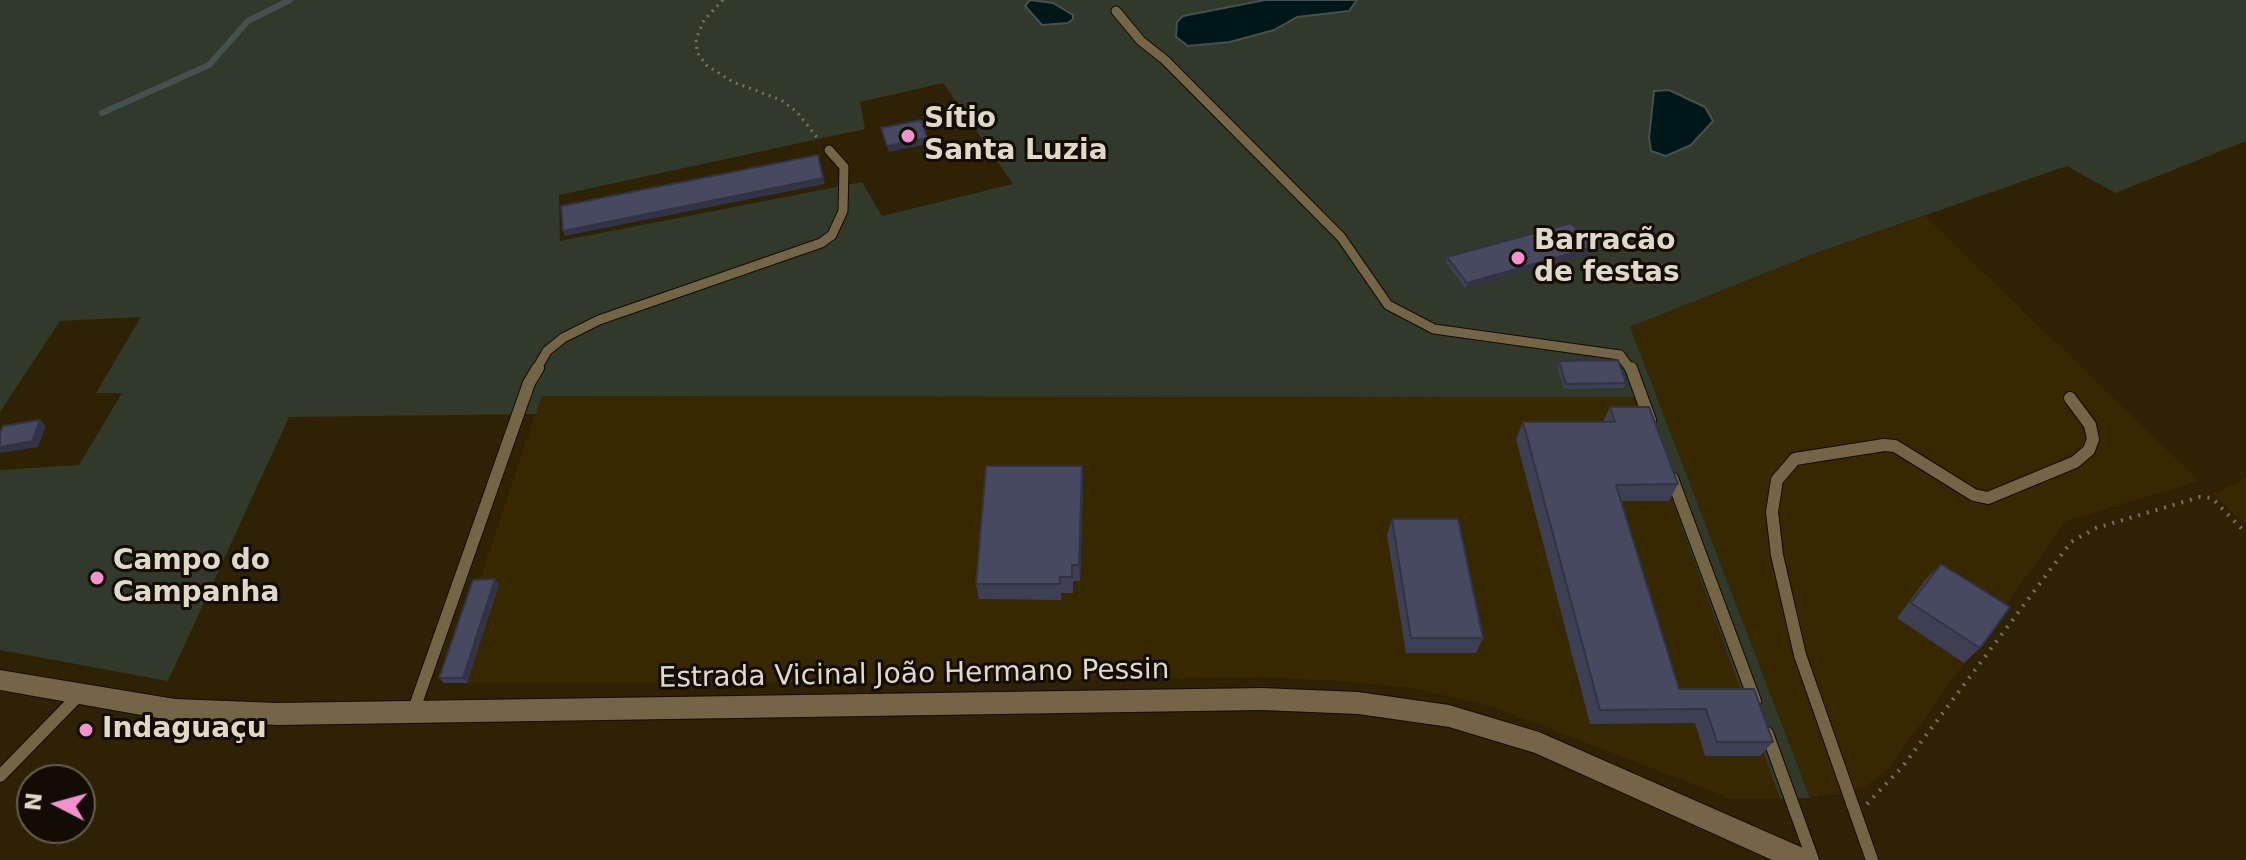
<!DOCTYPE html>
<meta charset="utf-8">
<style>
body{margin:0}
#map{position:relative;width:2246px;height:860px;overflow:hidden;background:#2f2204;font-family:"DejaVu Sans",sans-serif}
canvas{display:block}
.north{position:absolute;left:16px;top:764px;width:80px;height:80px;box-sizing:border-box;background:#120c03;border:2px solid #655e52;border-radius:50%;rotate:276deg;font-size:22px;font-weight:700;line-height:32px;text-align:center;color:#e1d8c8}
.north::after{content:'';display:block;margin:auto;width:28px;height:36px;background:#f790ce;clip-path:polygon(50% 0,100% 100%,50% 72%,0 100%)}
</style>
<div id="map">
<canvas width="2246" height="860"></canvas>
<div class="north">N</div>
</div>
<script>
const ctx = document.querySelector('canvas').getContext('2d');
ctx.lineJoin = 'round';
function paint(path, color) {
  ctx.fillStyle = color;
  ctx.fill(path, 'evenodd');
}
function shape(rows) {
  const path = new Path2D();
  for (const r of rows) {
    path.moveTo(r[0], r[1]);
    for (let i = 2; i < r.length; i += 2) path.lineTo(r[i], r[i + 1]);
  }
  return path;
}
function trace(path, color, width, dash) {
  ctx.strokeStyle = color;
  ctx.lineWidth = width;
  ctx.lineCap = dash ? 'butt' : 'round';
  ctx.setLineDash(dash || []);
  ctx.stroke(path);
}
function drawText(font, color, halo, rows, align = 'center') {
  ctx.font = font + ' "DejaVu Sans",sans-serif';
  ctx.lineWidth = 6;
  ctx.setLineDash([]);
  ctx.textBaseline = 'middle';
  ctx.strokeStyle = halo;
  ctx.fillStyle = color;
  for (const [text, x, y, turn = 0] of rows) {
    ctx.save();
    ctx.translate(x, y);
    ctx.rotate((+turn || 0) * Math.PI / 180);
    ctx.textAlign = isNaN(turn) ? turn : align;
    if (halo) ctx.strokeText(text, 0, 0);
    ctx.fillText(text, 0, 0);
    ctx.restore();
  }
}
const built = shape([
 [1925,216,2199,481,2066,521,1886,772,1863,788,1810,798,1630,327,1816,253],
 [897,395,1636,397,1780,799,1732,799,1493,707,1413,688,1341,681,1263,677,855,683,444,683,542,396],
 [2246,478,2246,526,2214,494]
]);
const green = shape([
 [0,0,2246,0,2246,141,2115,193,2067,166,1816,253,1630,327,1810,798,1780,799,1635,397,542,396,536,414,289,417,168,681,0,650,0,470,79,465,122,393,96,393,141,317,60,321,0,412],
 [943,83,1013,184,882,216,862,182,560,241,559,195,865,129,860,102],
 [1669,90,1705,107,1649,138,1655,105]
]);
const water = shape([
 [1030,0,1053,3,1073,15,1073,19,1068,23,1042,25,1025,6,1030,0],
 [1265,0,1357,0,1349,11,1297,17,1274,30,1230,42,1188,46,1176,37,1177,22,1183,16,1265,0],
 [1669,90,1705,107,1713,121,1691,145,1666,156,1651,151,1649,138,1654,91,1669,90]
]);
const stream = shape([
 [102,113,209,65,248,21,290,0]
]);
const pathFar1 = shape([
 [723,0,704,20,696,39,697,52,706,65,733,82,781,100,797,112,819,140]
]);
const path = shape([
 [1867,804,1903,766,2071,542,2096,528,2200,497,2212,498,2246,533]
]);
const laneFar1 = shape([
 [1116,11,1141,41,1165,60,1341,237,1388,305,1434,329,1620,355,1631,370],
 [536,370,547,351,563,338,599,320,821,243,832,235,843,211,844,167,829,150]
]);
const lane = shape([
 [1631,368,1650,420],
 [1672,478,1755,701],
 [413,712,529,383,538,368],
 [1767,733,1813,860],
 [0,776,78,696],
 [1872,860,1800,655,1777,555,1772,512,1777,480,1795,459,1884,445,1895,446,1974,495,1988,498,2075,462,2089,450,2093,439,2090,425,2070,398]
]);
const secondary = shape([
 [0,670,175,699,277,703,1262,688,1358,692,1449,705,1539,732,1810,851,1814,860,1772,860,1535,753,1449,727,1358,714,1262,710,277,725,175,721,0,690,0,670]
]);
const wall = shape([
 [1593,247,1590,253,1466,289,1446,263,1447,257],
 [1559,361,1626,383,1624,388,1564,389,1557,367],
 [1610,407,1678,484,1669,501,1621,501,1679,689,1773,742,1760,756,1705,756,1695,723,1590,724,1516,439,1523,422,1603,422],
 [1083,482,1080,581,1073,581,1073,593,1061,593,1061,600,979,599,976,584],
 [1392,519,1483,638,1476,653,1406,653,1387,535],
 [1941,564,1980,648,1964,663,1897,618,1926,579],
 [499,584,467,683,444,683,439,678]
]);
const shadedWall = shape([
 [927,138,928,144,889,152,887,146],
 [823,178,825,184,565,236,563,231],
 [1593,247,1590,253,1466,289,1467,283],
 [40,420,46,426,38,447,0,453,0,447],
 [1082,466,1083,482,1080,581,1079,565],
 [495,579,499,584,467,683,463,678]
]);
const building = shape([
 [921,120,927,138,887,146,881,128,921,120],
 [818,155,823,178,563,231,561,206,818,155],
 [1571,223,1593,247,1467,283,1447,257,1571,223],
 [1618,360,1626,383,1566,384,1559,361,1618,360],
 [1610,407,1649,407,1678,484,1616,485,1679,689,1754,689,1773,742,1717,742,1706,709,1600,710,1523,422,1615,422,1610,407],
 [40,420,32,441,0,447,0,433,3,426,40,420],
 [986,466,1082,466,1079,565,1072,565,1072,577,1060,577,1060,584,976,584,986,466],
 [1392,519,1458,519,1483,638,1411,638,1392,519],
 [1941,564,2010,607,1980,648,1911,603,1941,564],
 [495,579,463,678,439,678,473,580,495,579]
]);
const markers = [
 [908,136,8,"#f790ce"],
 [1518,258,8,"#f790ce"],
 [97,578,8,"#f790ce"],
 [86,730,8,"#f790ce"]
];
const poiNames = [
 ["Sítio",924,120],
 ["Santa Luzia",924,152],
 ["Barracão",1534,242],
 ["de festas",1534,274],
 ["Campo do",113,562],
 ["Campanha",113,594],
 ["Indaguaçu",102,730]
];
const streetNames = [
 ["Estrada Vicinal João Hermano Pessin",914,675,-1]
];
paint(built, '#382801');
paint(green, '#30392a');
paint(water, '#00171a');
trace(water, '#44514e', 2);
trace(stream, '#44514e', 6);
trace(laneFar1, '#150b00', 11);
trace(lane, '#150b00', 14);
trace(secondary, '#150b00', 2);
trace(pathFar1, '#7b7058', 3, [2, 5]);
trace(path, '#7b7058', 4, [2, 7]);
trace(laneFar1, '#746547', 9);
trace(lane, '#746547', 12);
paint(secondary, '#746547');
paint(wall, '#3d3f53');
paint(shadedWall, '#323344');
paint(building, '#474961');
trace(building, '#323344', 2);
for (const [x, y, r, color] of markers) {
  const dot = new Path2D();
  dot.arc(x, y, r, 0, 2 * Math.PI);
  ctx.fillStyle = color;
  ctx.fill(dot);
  trace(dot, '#120c03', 3);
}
drawText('bold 28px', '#e1d8c8', '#120c03', poiNames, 'left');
drawText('28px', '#e1d8c8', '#120c03', streetNames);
</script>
